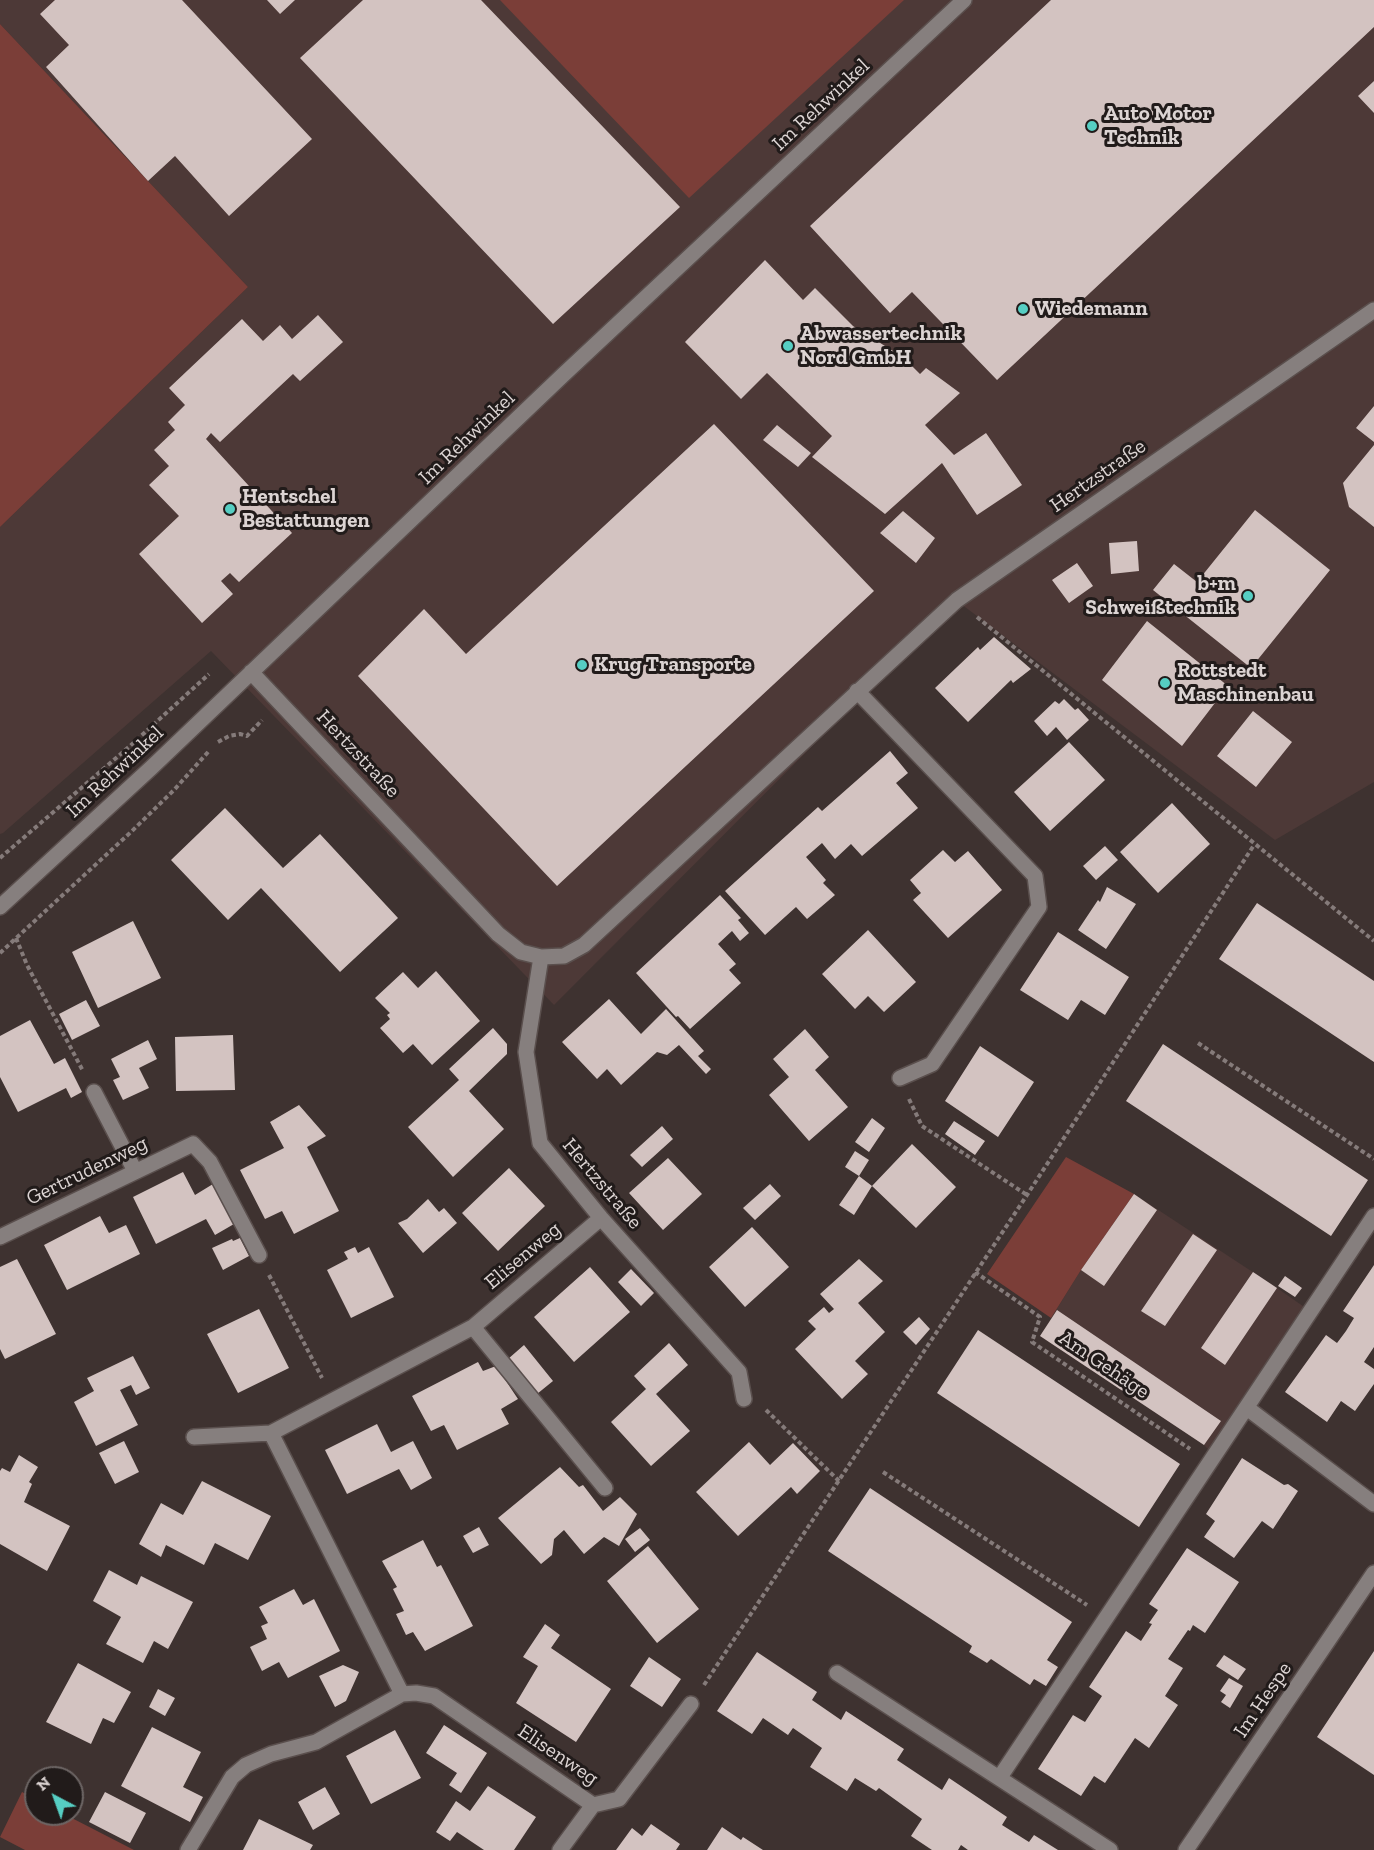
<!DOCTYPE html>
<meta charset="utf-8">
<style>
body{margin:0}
#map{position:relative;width:1374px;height:1850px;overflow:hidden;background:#3e3230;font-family:"Zilla Slab",serif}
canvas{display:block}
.north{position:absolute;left:24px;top:1766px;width:60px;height:60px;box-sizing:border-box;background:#211b1a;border:2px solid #6c6564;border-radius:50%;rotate:319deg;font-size:16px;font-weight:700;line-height:24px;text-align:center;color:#dcd4d3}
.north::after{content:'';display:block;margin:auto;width:21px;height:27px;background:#56cec3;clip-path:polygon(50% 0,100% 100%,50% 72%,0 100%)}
</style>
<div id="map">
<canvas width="1374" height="1850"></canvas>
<div class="north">N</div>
</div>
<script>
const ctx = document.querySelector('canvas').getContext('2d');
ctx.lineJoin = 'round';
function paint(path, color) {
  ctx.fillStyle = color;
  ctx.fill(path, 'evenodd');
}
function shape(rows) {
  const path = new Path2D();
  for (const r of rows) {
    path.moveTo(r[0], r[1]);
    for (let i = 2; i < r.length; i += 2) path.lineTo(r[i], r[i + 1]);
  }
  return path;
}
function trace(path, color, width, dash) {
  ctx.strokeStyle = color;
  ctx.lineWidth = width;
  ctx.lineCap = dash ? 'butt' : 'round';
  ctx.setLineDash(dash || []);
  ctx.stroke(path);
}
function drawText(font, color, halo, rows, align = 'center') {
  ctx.font = font + ' "Zilla Slab",serif';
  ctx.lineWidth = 6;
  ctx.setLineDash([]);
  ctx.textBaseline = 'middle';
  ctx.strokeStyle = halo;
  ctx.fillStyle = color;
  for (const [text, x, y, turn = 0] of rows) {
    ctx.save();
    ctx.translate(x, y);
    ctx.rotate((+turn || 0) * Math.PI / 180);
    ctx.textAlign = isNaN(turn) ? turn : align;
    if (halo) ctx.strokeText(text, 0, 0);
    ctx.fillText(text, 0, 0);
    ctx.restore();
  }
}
const built = shape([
 [0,0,1374,0,1374,782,1275,840,957,601,554,1005,211,651,3,833,0,834,0,527,248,287,0,24],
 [1134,1194,1277,1288,1310,1311,1214,1455,1204,1445,1040,1336,1081,1270]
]);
const green = shape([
 [500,0,904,0,689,198],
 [0,24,248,287,0,527],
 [1066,1157,1134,1194,1081,1270,1051,1318,987,1274],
 [22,1792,36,1799,36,1814,64,1814,134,1850,25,1850,0,1837]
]);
const building = shape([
 [55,0,182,0,312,139,229,216,175,156,148,181,46,67,69,45,40,14],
 [267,0,295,0,280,14],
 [363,0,481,0,680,207,553,324,300,58],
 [1051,0,1374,0,1374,27,997,380,912,292,890,313,810,226],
 [1374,81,1374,113,1358,96],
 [765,260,803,300,815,288,853,326,893,351,908,362,920,374,926,368,960,393,925,425,954,455,986,433,1022,485,977,515,942,463,885,514,812,457,832,436,767,373,741,399,685,342],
 [318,315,343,342,300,381,293,374,220,442,211,433,206,439,292,533,239,582,230,573,221,581,233,594,202,623,139,554,179,516,149,485,169,466,154,450,175,430,168,422,185,405,169,388,242,319,263,341,280,325,292,339],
 [1374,406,1374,442,1356,428],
 [714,424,874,591,557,886,358,676,424,609,466,654],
 [777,425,811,453,798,467,763,440],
 [1374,445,1374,527,1349,507,1343,483],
 [1255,510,1330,570,1251,668,1153,590,1174,564,1197,582],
 [903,511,935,538,916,563,880,533],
 [1137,541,1139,571,1111,574,1109,543],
 [1077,563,1093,586,1069,603,1052,580],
 [1147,621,1228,686,1182,746,1102,680],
 [994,637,1031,669,1013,683,1011,680,968,722,935,688,978,647,980,650],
 [1064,699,1075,710,1078,708,1089,720,1067,740,1056,727,1047,736,1034,721,1055,701,1059,704],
 [1253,711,1292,742,1256,787,1217,756],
 [1069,742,1105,780,1050,831,1014,792],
 [890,751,908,773,896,783,918,808,862,856,851,844,835,859,822,843,806,857,826,880,823,883,835,895,807,919,796,907,765,935,725,891,818,807,822,811],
 [1172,803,1210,844,1158,893,1120,852],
 [225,808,283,868,320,834,398,918,340,972,261,888,228,920,171,860],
 [1105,846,1118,860,1096,880,1083,866],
 [943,850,955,862,968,851,1002,890,948,938,913,900,921,893,910,880],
 [1107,887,1136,904,1106,949,1078,930,1098,900,1100,902],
 [720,895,741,918,738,920,749,933,740,941,732,931,718,944,736,964,729,970,741,983,690,1029,678,1016,676,1017,636,973],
 [1257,903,1374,981,1374,1062,1219,959],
 [133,921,161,978,98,1008,72,952],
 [868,930,916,982,884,1012,868,996,855,1009,822,974],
 [1058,932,1129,977,1105,1015,1081,1000,1068,1020,1020,990],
 [436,971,480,1021,432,1065,413,1044,403,1053,380,1028,390,1019,387,1015,390,1013,375,998,403,972,418,988],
 [609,999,641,1034,666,1009,704,1051,698,1056,711,1069,706,1074,679,1045,667,1055,657,1052,621,1085,607,1069,597,1079,562,1042],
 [86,1000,100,1026,72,1040,59,1014],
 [30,1020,54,1064,65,1058,82,1092,71,1098,66,1088,18,1112,0,1077,0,1036],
 [493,1028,507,1044,507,1054,469,1091,504,1129,453,1177,408,1127,459,1080,449,1069],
 [805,1029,829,1057,815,1070,848,1107,809,1141,769,1095,789,1077,773,1059],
 [233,1035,235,1090,176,1091,175,1037],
 [148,1040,157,1059,139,1068,149,1088,123,1100,113,1080,120,1077,111,1059],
 [1163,1044,1368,1180,1331,1236,1126,1101],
 [980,1046,1034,1082,998,1137,945,1101],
 [299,1105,326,1136,307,1147,339,1211,294,1234,282,1211,265,1219,240,1170,284,1148,270,1122],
 [872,1118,885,1128,869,1152,855,1142],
 [954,1121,985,1141,975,1155,945,1134],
 [662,1126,673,1139,642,1167,630,1155],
 [912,1144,956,1187,916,1228,872,1186],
 [855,1151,869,1160,859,1176,872,1186,854,1215,839,1205,859,1176,845,1167],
 [668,1158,702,1194,663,1230,629,1193],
 [509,1168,545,1206,498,1251,462,1213],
 [183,1172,195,1195,213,1184,234,1224,215,1235,206,1219,156,1244,133,1197],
 [770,1184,781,1196,755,1220,743,1208],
 [1134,1194,1157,1210,1104,1286,1081,1270],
 [428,1199,439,1212,444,1208,457,1223,423,1253,398,1223,407,1219],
 [100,1216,109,1233,126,1225,140,1254,67,1290,44,1245],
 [752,1227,789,1267,745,1307,709,1267],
 [1193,1234,1217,1250,1165,1326,1141,1311],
 [240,1238,249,1256,223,1270,212,1248,232,1239,233,1241],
 [355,1247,358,1253,369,1247,394,1297,351,1318,327,1270,348,1259,344,1252],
 [17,1259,56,1334,5,1359,0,1349,0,1267],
 [859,1259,883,1281,858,1303,885,1332,855,1361,868,1374,842,1399,795,1349,816,1329,808,1321,824,1307,829,1313,834,1309,820,1294],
 [1374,1265,1374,1347,1364,1362,1374,1369,1374,1384,1355,1411,1341,1401,1327,1422,1285,1392,1326,1335,1337,1343,1346,1331,1354,1318,1343,1311],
 [590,1267,630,1312,574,1362,534,1317],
 [631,1269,654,1293,641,1306,618,1282],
 [1253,1272,1277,1288,1225,1365,1201,1348],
 [1285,1276,1302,1288,1295,1297,1278,1286],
 [259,1309,289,1368,238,1393,207,1334],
 [1057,1310,1221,1421,1204,1445,1040,1336],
 [919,1317,930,1329,916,1345,903,1332],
 [978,1330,1180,1464,1139,1527,937,1393],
 [669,1343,688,1365,656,1394,690,1431,651,1466,611,1422,646,1389,634,1376],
 [524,1345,553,1381,537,1394,508,1359],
 [133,1356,150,1388,136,1395,131,1385,120,1390,138,1425,96,1446,74,1402,94,1391,87,1378],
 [478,1362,483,1371,496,1366,518,1399,501,1409,509,1424,457,1450,444,1425,431,1431,412,1396],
 [377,1424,391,1452,413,1441,432,1478,411,1490,399,1469,347,1494,325,1450],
 [124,1441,139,1472,115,1484,99,1453],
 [749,1442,770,1465,793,1443,820,1471,797,1494,791,1487,738,1536,696,1492],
 [19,1455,38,1467,29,1482,32,1484,24,1502,70,1526,47,1571,0,1544,0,1471,2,1468,10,1472],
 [1242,1458,1284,1485,1288,1484,1298,1491,1273,1529,1262,1521,1234,1558,1204,1537,1215,1521,1206,1514],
 [560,1467,579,1487,583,1485,603,1511,620,1497,637,1514,619,1546,604,1537,584,1554,564,1530,554,1539,552,1555,541,1564,498,1518],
 [202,1481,271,1516,248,1560,215,1543,204,1565,166,1545,161,1557,139,1544,161,1503,183,1515],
 [870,1488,1072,1622,1047,1660,1058,1667,1046,1686,1034,1679,1030,1685,991,1659,987,1663,969,1652,972,1646,828,1551],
 [479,1527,489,1545,473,1553,463,1536],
 [640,1528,650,1540,635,1552,625,1539],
 [423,1540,437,1567,441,1565,473,1626,425,1651,413,1632,406,1635,396,1614,404,1611,393,1589,397,1587,382,1561],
 [648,1546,699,1609,657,1643,607,1581],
 [1187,1548,1239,1582,1205,1633,1193,1625,1190,1631,1188,1630,1168,1659,1183,1668,1165,1696,1178,1705,1149,1748,1135,1738,1105,1783,1094,1776,1081,1796,1038,1769,1073,1715,1085,1722,1102,1696,1089,1687,1126,1631,1141,1641,1152,1624,1149,1623,1158,1610,1149,1604],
 [109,1570,137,1585,141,1576,193,1602,168,1649,154,1641,143,1663,106,1644,121,1617,93,1601],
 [294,1589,303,1605,314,1599,340,1651,288,1678,279,1662,262,1671,250,1647,267,1639,261,1626,268,1623,259,1607],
 [545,1624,560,1635,551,1648,611,1689,576,1742,516,1703,538,1666,523,1657],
 [1374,1651,1374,1775,1317,1737],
 [757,1652,817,1692,812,1700,841,1720,846,1711,904,1749,897,1760,942,1790,949,1778,1007,1817,1002,1825,1029,1842,1034,1835,1058,1850,968,1850,961,1845,958,1850,932,1850,911,1836,922,1819,879,1788,876,1791,855,1778,847,1791,810,1767,822,1748,793,1728,788,1735,763,1718,752,1734,717,1711],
 [1224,1655,1246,1669,1238,1680,1216,1666],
 [649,1657,681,1679,662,1707,630,1686],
 [78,1663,131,1692,114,1723,103,1718,91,1744,46,1722],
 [343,1665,359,1672,346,1701,335,1707,319,1676],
 [1229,1678,1243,1686,1230,1708,1221,1702,1226,1695,1220,1691],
 [158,1689,175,1698,165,1716,149,1707],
 [444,1725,487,1753,461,1793,449,1785,457,1773,426,1753],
 [152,1727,201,1752,183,1787,203,1797,190,1822,121,1786],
 [395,1730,421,1778,371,1804,346,1756],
 [44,1768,65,1778,39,1778],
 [488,1786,536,1817,514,1850,484,1850,457,1832,450,1841,436,1832,456,1801,470,1811],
 [325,1787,340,1814,313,1830,298,1802],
 [105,1792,146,1813,130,1843,89,1822],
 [259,1819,313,1845,310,1850,243,1850],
 [651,1824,680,1844,676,1850,616,1850,632,1828,642,1836],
 [722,1827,741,1840,743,1837,763,1850,707,1850]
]);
const path = shape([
 [977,617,1374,941],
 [218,742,229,736,240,734,247,736,262,720],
 [0,858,130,746,209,674],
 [16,938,27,965,83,1071],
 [0,953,132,831,174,790,209,751],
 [1198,1043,1374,1159],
 [909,1099,922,1126,1027,1195],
 [975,1272,1040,1317,1032,1342,1190,1449],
 [269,1275,322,1378],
 [766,1410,839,1481],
 [883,1472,1087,1605],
 [704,1685,1027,1195,1254,845]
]);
const minor = shape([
 [251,672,498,934,521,952,541,957,564,956,584,945,957,600,1374,310],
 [857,691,1035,876,1039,907,932,1064,900,1078],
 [0,907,151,768,563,375,964,0],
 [541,957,526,1052,540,1143,601,1218,739,1372,744,1399],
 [94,1092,135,1171],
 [0,1237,193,1144,210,1162,259,1255],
 [473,1327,605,1488],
 [1247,1408,1374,1504],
 [194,1437,271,1433],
 [837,1673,1110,1850],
 [402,1694,416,1693,434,1696,593,1805,619,1799,691,1704],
 [1000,1777,1374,1216],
 [188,1850,232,1777,246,1765,271,1754,316,1742,402,1694,271,1433,473,1327,601,1218],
 [560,1850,593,1805],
 [1186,1850,1374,1573]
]);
const markers = [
 [1092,126,6,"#56cec3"],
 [1023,309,6,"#56cec3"],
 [788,346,6,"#56cec3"],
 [230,509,6,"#56cec3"],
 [1248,596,6,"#56cec3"],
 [582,665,6,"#56cec3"],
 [1165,683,6,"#56cec3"]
];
const streetNames = [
 ["Im Rehwinkel",821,105,-43],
 ["Im Rehwinkel",467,438,-44],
 ["Hertzstraße",1098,476,-35],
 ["Hertzstraße",358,754,47],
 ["Im Rehwinkel",115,772,-43],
 ["Gertrudenweg",87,1171,-26],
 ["Hertzstraße",602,1184,50],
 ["Elisenweg",523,1256,-40],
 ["Am Gehäge",1104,1365,34],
 ["Im Hespe",1263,1700,-56],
 ["Elisenweg",558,1755,34]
];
const poiNames = [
 ["Auto Motor",1104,114],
 ["Technik",1104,138],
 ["Wiedemann",1035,309],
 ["Abwassertechnik",800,334],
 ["Nord GmbH",800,358],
 ["Hentschel",242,497],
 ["Bestattungen",242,521],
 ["b+m",1236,584,"right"],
 ["Schweißtechnik",1236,608,"right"],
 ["Krug Transporte",594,665],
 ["Rottstedt",1177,671],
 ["Maschinenbau",1177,695]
];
paint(built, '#4d3937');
paint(green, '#7b3e38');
paint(building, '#d3c3c1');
trace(minor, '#5a4f4d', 18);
trace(path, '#857b7a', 4, [4.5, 3]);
trace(minor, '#867f7e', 15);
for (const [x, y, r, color] of markers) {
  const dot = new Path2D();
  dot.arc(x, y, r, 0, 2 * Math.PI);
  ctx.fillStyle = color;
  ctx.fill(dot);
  trace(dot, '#211b1a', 2);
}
drawText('21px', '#dcd4d3', '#211b1a', streetNames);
drawText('bold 21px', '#dcd4d3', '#211b1a', poiNames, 'left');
</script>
